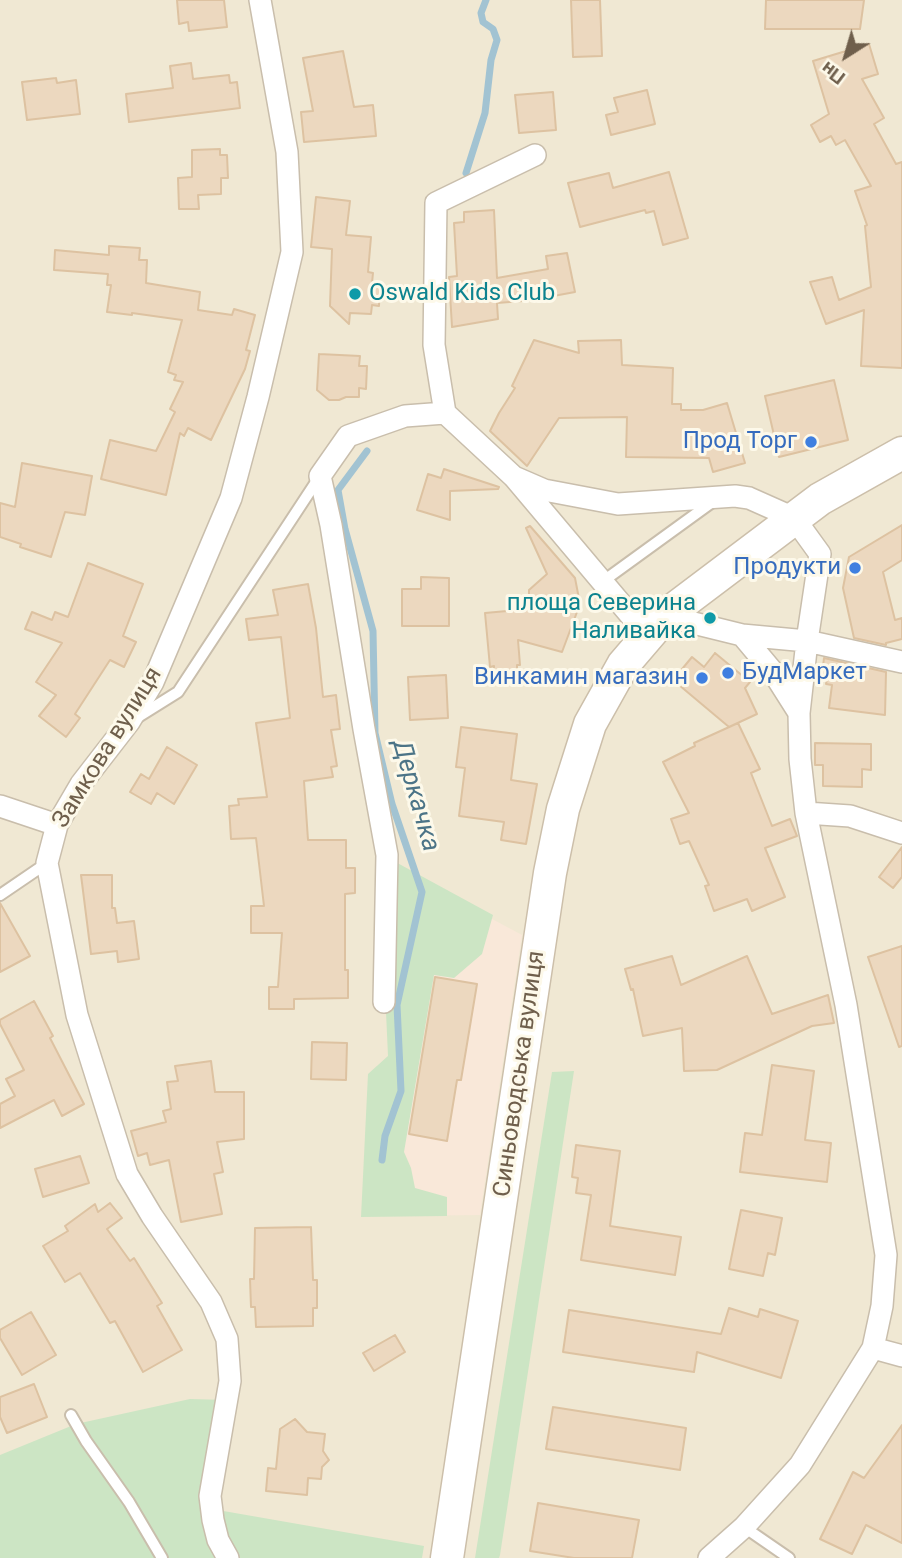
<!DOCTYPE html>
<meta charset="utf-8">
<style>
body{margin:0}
#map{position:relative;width:902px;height:1558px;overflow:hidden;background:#faf5e4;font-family:Roboto,sans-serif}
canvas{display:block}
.north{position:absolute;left:811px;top:21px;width:70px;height:70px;-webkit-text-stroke:5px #fdf9ea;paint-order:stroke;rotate:217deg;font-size:19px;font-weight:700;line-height:28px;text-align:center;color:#6f5f4c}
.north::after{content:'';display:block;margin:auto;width:24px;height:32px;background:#6f5f4c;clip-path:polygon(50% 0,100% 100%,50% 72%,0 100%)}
</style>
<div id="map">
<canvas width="902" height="1558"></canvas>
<div class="north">Пн</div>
</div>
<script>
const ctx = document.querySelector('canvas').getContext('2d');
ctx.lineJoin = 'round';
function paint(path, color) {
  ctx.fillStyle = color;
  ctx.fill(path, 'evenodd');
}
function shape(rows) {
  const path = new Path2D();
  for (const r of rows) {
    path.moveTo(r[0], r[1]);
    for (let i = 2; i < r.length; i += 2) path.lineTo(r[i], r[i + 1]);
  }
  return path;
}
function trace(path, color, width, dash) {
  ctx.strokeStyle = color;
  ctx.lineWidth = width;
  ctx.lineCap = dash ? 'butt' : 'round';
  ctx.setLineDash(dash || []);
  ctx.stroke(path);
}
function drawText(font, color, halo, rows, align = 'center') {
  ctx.font = font + ' Roboto,sans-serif';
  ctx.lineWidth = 6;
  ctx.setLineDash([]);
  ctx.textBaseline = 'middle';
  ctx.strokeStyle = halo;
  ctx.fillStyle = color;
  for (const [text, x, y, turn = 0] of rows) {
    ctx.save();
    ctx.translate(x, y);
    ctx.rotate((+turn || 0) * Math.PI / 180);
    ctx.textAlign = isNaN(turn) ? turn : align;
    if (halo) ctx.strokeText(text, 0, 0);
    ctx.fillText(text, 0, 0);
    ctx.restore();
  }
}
const residential = shape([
 [0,0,902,0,902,1558,0,1558]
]);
const commercial = shape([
 [438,890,522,935,480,1215,392,1216]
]);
const green = shape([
 [390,859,493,915,482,954,454,978,434,975,404,1152,411,1168,415,1188,447,1197,447,1216,361,1217,368,1074,388,1056,386,1012],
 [574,1071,500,1555,499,1558,475,1558,552,1072],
 [190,1399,227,1400,212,1509,424,1546,422,1558,0,1558,0,1455,76,1424]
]);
const stream = shape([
 [466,173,485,113,491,60,497,40,493,29,483,22,481,13,486,0],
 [367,451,338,490,345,529,373,631,375,733,392,804,422,892,397,1005,401,1091,385,1136,382,1160]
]);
const building = shape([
 [177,0,224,0,227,27,189,31,188,22,179,24,177,0],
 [571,0,600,0,602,56,573,57,571,0],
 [766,0,864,0,860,29,765,29,766,0],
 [869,44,878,74,862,79,884,118,874,124,896,164,902,162,902,368,861,366,864,310,826,324,810,282,832,277,839,300,871,287,865,226,867,225,855,191,871,186,845,140,836,145,831,136,820,142,811,125,829,114,813,61,869,44],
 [343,51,354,107,373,105,376,136,304,142,301,112,313,111,303,58,343,51],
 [191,63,193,79,229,75,230,83,237,82,240,108,129,122,126,94,173,88,170,66,191,63],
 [56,78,57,83,76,80,80,114,27,120,22,82,56,78],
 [647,90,655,124,611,135,606,115,618,112,614,98,647,90],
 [553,92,556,130,519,133,515,95,553,92],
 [220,149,220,155,227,155,228,178,221,178,221,194,198,195,199,209,179,209,178,178,192,177,192,150,220,149],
 [669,172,688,238,663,245,654,211,646,213,645,210,580,227,568,183,609,173,613,188,669,172],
 [316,197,350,201,346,235,371,237,368,272,373,273,372,283,380,283,379,306,372,305,371,314,350,313,349,324,330,306,332,249,311,247,316,197],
 [494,210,497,278,548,269,546,256,567,253,575,292,548,297,548,299,497,303,498,319,452,327,449,277,457,276,454,223,464,222,464,212,494,210],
 [109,246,140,248,139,260,147,260,146,283,200,292,198,310,232,315,234,309,255,315,246,350,250,351,245,369,211,440,188,428,184,436,180,433,166,495,101,479,110,440,156,451,175,412,170,409,183,382,174,380,176,375,168,372,182,320,132,313,132,315,107,312,111,285,107,285,108,274,54,270,55,250,109,255,109,246],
 [534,340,579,353,578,341,621,340,622,365,673,368,672,404,681,404,681,410,703,410,727,403,745,463,713,472,709,458,626,457,627,417,559,418,527,466,490,431,499,413,515,388,512,386,534,340],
 [319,354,360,356,359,366,367,366,366,389,359,388,359,397,346,397,339,400,329,400,317,390,319,354],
 [834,380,848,440,779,457,765,396,834,380],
 [22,463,92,476,85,515,65,512,51,557,20,547,21,544,0,537,0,503,15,507,22,463],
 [444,469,499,487,498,489,450,491,450,520,417,510,428,474,441,478,444,469],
 [902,525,902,560,883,572,895,620,902,618,902,639,886,643,886,645,854,638,843,588,849,557,902,525],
 [530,526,575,578,580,604,562,652,518,640,520,665,517,665,517,670,494,672,494,666,490,667,485,613,529,609,529,590,547,574,526,528,530,526],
 [88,563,143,584,123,636,136,642,124,667,110,660,75,714,80,718,66,737,39,716,56,695,36,682,62,643,25,629,32,612,52,620,55,612,68,617,88,563],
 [421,577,449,578,449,626,402,626,402,589,421,589,421,577],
 [308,584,316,628,323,697,336,695,340,729,331,730,337,766,331,767,333,777,304,781,308,840,346,840,346,868,355,868,355,893,345,894,345,970,348,970,348,998,294,999,294,1009,269,1009,269,987,278,987,282,933,251,933,251,906,264,906,256,838,231,839,229,806,239,805,238,799,267,797,256,723,290,718,281,637,249,640,246,619,278,615,273,590,308,584],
 [715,653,750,682,745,688,757,714,729,727,673,680,692,657,704,667,715,653],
 [824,658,886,672,885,715,829,708,832,685,826,684,828,675,822,674,824,658],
 [446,675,448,718,410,720,408,677,446,675],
 [738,723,760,769,751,773,772,826,790,819,797,836,765,848,785,897,752,911,747,899,714,911,705,886,709,885,689,841,680,844,671,819,689,813,663,762,695,746,694,743,738,723],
 [461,727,517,734,511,780,537,784,526,844,501,840,504,822,459,816,465,768,456,767,461,727],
 [815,743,871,744,871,770,862,769,862,787,823,786,823,765,815,765,815,743],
 [167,747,197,765,174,804,157,793,151,804,130,792,141,774,149,779,167,747],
 [902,847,902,877,893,888,879,877,902,847],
 [81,875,112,875,112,908,115,908,117,923,134,921,139,959,118,962,117,951,91,954,81,875],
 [0,903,30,956,0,972,0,903],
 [902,946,902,1046,899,1047,868,957,902,946],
 [672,956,681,985,747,956,772,1014,828,995,834,1023,812,1026,717,1070,684,1071,682,1028,643,1036,633,989,631,990,625,969,672,956],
 [435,977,477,984,461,1080,457,1080,447,1141,409,1134,435,977],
 [34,1001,53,1036,50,1038,84,1104,62,1116,54,1100,0,1128,0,1104,15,1096,6,1079,24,1070,0,1024,0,1020,34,1001],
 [312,1042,347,1043,346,1080,311,1079,312,1042],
 [211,1061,215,1092,244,1092,244,1139,217,1142,223,1172,214,1174,222,1214,181,1222,169,1160,150,1165,147,1153,138,1156,131,1131,166,1122,163,1111,171,1109,167,1082,178,1081,175,1066,211,1061],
 [772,1065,814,1071,805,1140,831,1143,827,1182,740,1172,745,1133,762,1135,772,1065],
 [576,1145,620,1151,610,1226,681,1237,675,1275,581,1260,591,1195,576,1193,578,1178,572,1177,576,1145],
 [80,1156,89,1183,43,1197,35,1169,80,1156],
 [110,1203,122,1218,107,1229,130,1261,134,1258,162,1303,157,1306,182,1350,143,1372,115,1321,110,1323,80,1273,65,1282,43,1246,68,1231,65,1226,95,1204,98,1212,110,1203],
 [741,1210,782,1218,775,1255,768,1253,763,1276,729,1269,741,1210],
 [311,1227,313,1280,317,1280,317,1308,313,1308,313,1326,256,1327,255,1307,251,1307,250,1279,254,1279,255,1228,311,1227],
 [729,1308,758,1317,760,1309,798,1321,781,1378,697,1352,694,1372,563,1352,569,1310,721,1334,729,1308],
 [31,1312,56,1355,22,1375,0,1338,0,1330,31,1312],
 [395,1335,405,1352,374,1371,363,1353,395,1335],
 [34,1384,47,1417,7,1433,0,1417,0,1397,34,1384],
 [553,1407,686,1428,680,1470,546,1449,553,1407],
 [295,1419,307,1432,325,1434,323,1451,329,1460,322,1467,321,1479,308,1478,307,1495,266,1491,268,1468,276,1469,280,1429,295,1419],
 [902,1425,902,1543,866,1525,852,1554,820,1539,853,1472,864,1478,902,1425],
 [538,1503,639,1520,632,1558,574,1558,530,1551,538,1503]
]);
const lane = shape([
 [602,582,715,500],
 [138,717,178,692,318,479],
 [0,895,47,863],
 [71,1415,86,1441,129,1502,162,1558],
 [744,1527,789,1558]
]);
const street = shape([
 [445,413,434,345,436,203,535,155],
 [514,477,544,490,618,504,735,496,749,498,794,518,820,554,807,641,799,713,800,759,806,813,846,1005,886,1255,882,1306,873,1348,800,1465,744,1527,709,1558],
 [665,616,742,635,807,641,902,662],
 [742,635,773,672,799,713],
 [0,806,57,825],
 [806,813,850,816,902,833],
 [384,1002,387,855,364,729,331,525,320,476,348,436,405,416,445,413,514,477,648,636],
 [873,1348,902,1356],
 [228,1558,218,1540,213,1520,210,1496,230,1381,227,1339,211,1302,152,1216,127,1174,77,1015,47,863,57,825,81,784,129,722,153,682,231,498,258,397,292,252,287,152,260,0]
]);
const secondary = shape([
 [447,1558,550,873,563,809,590,724,623,665,665,616,820,499,902,453]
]);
const markers = [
 [355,294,7,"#0f9aa8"],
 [811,442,7,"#3f7fe0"],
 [855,568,7,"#3f7fe0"],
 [710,618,7,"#0f9aa8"],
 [728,673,7,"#3f7fe0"],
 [702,678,7,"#3f7fe0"]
];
const cultureNames = [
 ["Oswald Kids Club",369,294],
 ["площа Северина",696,604,"right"],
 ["Наливайка",696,632,"right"]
];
const shopNames = [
 ["Прод Торг",797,442],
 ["Продукти",841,568],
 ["БудМаркет",742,673,"left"],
 ["Винкамин магазин",688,678]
];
const streetNames = [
 ["Замкова вулиця",108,748,-58],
 ["Синьоводська вулиця",520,1074,-82]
];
const waterNames = [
 ["Деркачка",415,796,74]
];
paint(residential, '#f0e8d3');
paint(commercial, '#f9e8d9');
paint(green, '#cce5c4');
trace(stream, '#a2c3d2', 7);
paint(building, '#ecd8bf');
trace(building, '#ddc2a1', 2);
trace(lane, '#c9beac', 14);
trace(street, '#c9beac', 24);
trace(secondary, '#ccbfaa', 35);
trace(lane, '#fff', 10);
trace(street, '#fff', 21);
trace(secondary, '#fff', 32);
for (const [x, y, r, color] of markers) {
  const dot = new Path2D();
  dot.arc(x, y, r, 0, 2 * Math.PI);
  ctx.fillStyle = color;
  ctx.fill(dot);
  trace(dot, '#fdf9ea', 2.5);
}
drawText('24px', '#0d838f', '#fdf9ea', cultureNames, 'left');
drawText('24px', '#366cbe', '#fdf9ea', shopNames, 'right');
drawText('24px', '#6f5f4c', '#fdf9ea', streetNames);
drawText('italic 26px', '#4c7487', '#fdf9ea', waterNames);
</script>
